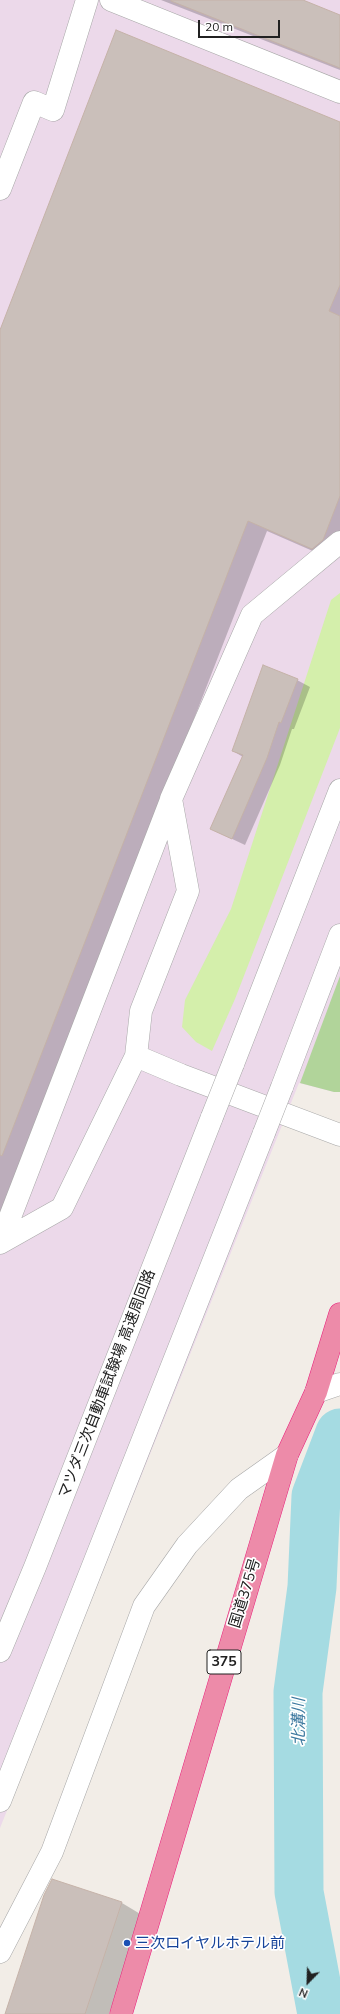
<!DOCTYPE html>
<meta charset="utf-8">
<style>
body{margin:0}
#map{position:relative;width:340px;height:2014px;overflow:hidden;background:#f2ede7;font-family:Mulish,sans-serif}
canvas{display:block}
.north{position:absolute;left:288px;top:1962px;width:40px;height:40px;-webkit-text-stroke:3px #fff;paint-order:stroke;rotate:203deg;font-size:11px;font-weight:700;line-height:16px;text-align:center;color:#212121}
.north::after{content:'';display:block;margin:auto;width:14px;height:18px;background:#212121;clip-path:polygon(50% 0,100% 100%,50% 72%,0 100%)}
.scale{position:absolute;left:198px;top:20px;width:82px;height:18px;box-sizing:border-box;border:2px solid #212121;border-top:0;padding-left:5px;font-size:12px;line-height:14px;white-space:nowrap;color:#212121;-webkit-text-stroke:3px #fff;paint-order:stroke}
</style>
<div id="map">
<canvas width="340" height="2014"></canvas>
<div class="north">N</div>
<div class="scale">20 m</div>
</div>
<script>
const ctx = document.querySelector('canvas').getContext('2d');
ctx.lineJoin = 'round';
function paint(path, color) {
  ctx.fillStyle = color;
  ctx.fill(path, 'evenodd');
}
function shape(rows) {
  const path = new Path2D();
  for (const r of rows) {
    path.moveTo(r[0], r[1]);
    for (let i = 2; i < r.length; i += 2) path.lineTo(r[i], r[i + 1]);
  }
  return path;
}
function trace(path, color, width, dash) {
  ctx.strokeStyle = color;
  ctx.lineWidth = width;
  ctx.lineCap = dash ? 'butt' : 'round';
  ctx.setLineDash(dash || []);
  ctx.stroke(path);
}
function drawText(font, color, halo, rows, align = 'center') {
  ctx.font = font + ' Mulish,"Noto Sans JP",sans-serif';
  ctx.lineWidth = 3.5;
  ctx.setLineDash([]);
  ctx.textBaseline = 'middle';
  ctx.strokeStyle = halo;
  ctx.fillStyle = color;
  for (const [text, x, y, turn = 0] of rows) {
    ctx.save();
    ctx.translate(x, y);
    ctx.rotate((+turn || 0) * Math.PI / 180);
    ctx.textAlign = isNaN(turn) ? turn : align;
    if (halo) ctx.strokeText(text, 0, 0);
    ctx.fillText(text, 0, 0);
    ctx.restore();
  }
}
const industrial = shape([
 [0,0,340,0,340,1092,334,1092,299,1083,0,1828]
]);
const grass = shape([
 [340,593,340,728,235,999,212,1051,196,1042,182,1027,185,1000,231,909,331,600]
]);
const forest = shape([
 [340,976,340,1092,334,1092,300,1083]
]);
const shadow = shape([
 [161,0,300,0,340,16,340,70],
 [340,123,340,552,331,559,267,531,0,1218,0,333],
 [297,680,310,687,294,729,292,729,280,765,245,845,211,829,243,757,233,751],
 [53,1880,122,1903,142,1915,109,2014,6,2014]
]);
const river = shape([
 [322,2014,299,1892,298,1692,312,1587,316,1496,340,1433]
]);
const building = shape([
 [171,0,303,0,340,15,340,68,171,1,171,0],
 [116,30,340,122,340,285,329,311,340,316,340,496,323,540,312,549,248,521,2,1156,0,1155,0,330,116,30],
 [263,665,298,679,281,723,279,722,267,758,232,839,210,829,243,755,232,751,263,665],
 [52,1879,122,1902,85,2014,5,2014,44,1895,52,1879]
]);
const minor = shape([
 [111,0,340,92],
 [0,189,34,102,53,110,87,0],
 [136,1056,181,1075,340,1135],
 [233,1064,340,790],
 [282,1087,340,935],
 [0,1243,62,1208,136,1056,141,1011,188,891,171,799,252,615,340,542],
 [0,1243,171,800],
 [316,1392,340,1384],
 [0,1651,35,1567,212,1117],
 [0,1801,264,1133],
 [0,1952,52,1852,144,1606,187,1545,239,1489,287,1455]
]);
const highway = shape([
 [121,2014,287,1455,316,1392,340,1314]
]);
const minorBridge = shape([
 [212,1117,233,1064],
 [264,1133,282,1087]
]);
const markers = [
 [127,1943,4,"#1a4fb4"]
];
const shields = [
 [224,1662,34]
];
const shieldNames = [
 ["375",224,1662]
];
const streetNames = [
 ["マツダ三次自動車試験場 高速周回路",107,1384,-69],
 ["国道375号",245,1593,-73]
];
const transitNames = [
 ["三次ロイヤルホテル前",135,1943]
];
const waterNames = [
 ["北溝川",299,1722,-90]
];
paint(industrial, '#ecd9ea');
paint(grass, '#d4efab');
paint(forest, '#b1d49a');
paint(shadow, '#0003');
trace(river, '#a5dbe2', 49);
paint(building, '#cabfba');
trace(building, '#c5b2a8', 1);
trace(minor, '#a8a8a8', 23);
trace(highway, '#e81d7a', 23);
trace(minor, '#fff', 22);
trace(highway, '#ed8ba9', 22);
trace(minorBridge, '#a8a8a8', 23, []);
trace(minorBridge, '#fff', 22);
for (const [x, y, r, color] of markers) {
  const dot = new Path2D();
  dot.arc(x, y, r, 0, 2 * Math.PI);
  ctx.fillStyle = color;
  ctx.fill(dot);
  trace(dot, '#fff', 1.5);
}
for (const [x, y, w] of shields) {
  const box = new Path2D();
  box.roundRect(x - w / 2, y - 12, w, 24, 3);
  ctx.fillStyle = '#fff';
  ctx.fill(box);
  trace(box, '#212121', 1);
}
drawText('bold 14px', '#212121', null, shieldNames);
drawText('15px', '#212121', '#fff', streetNames);
drawText('15px', '#164399', '#fff', transitNames, 'left');
drawText('italic 16px', '#3d7aa0', '#fff', waterNames);
</script>
